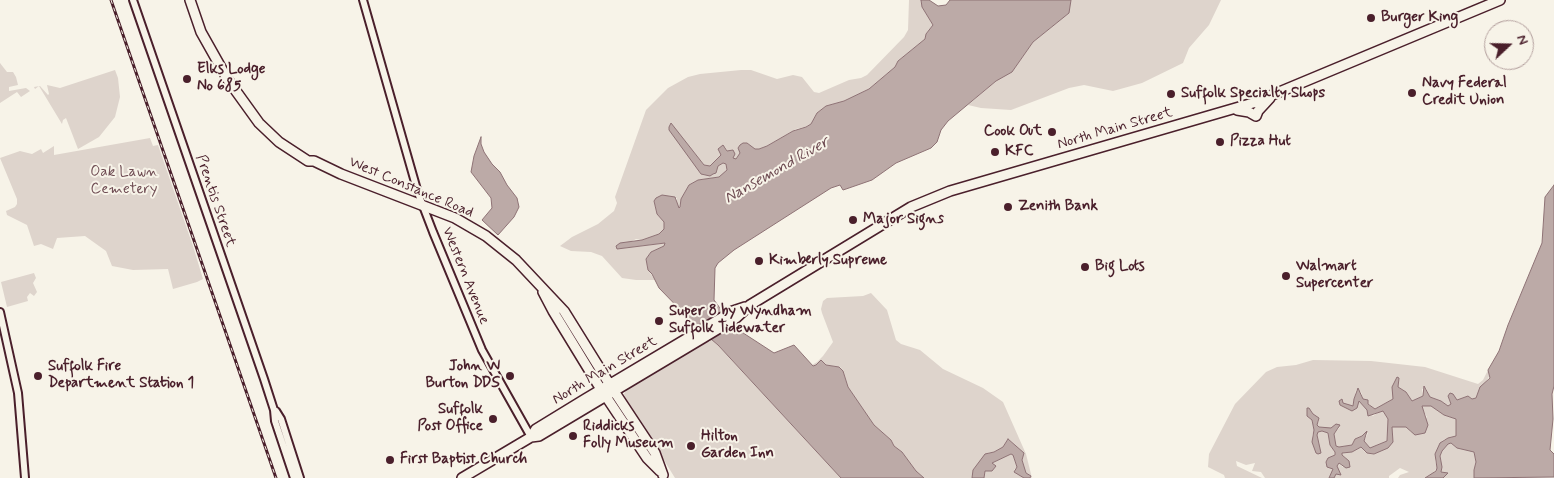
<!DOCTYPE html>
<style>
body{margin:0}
#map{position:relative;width:1554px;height:478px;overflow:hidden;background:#f7f3e8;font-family:Mynerve,sans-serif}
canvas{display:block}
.north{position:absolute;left:1484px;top:20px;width:50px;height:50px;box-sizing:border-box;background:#f7f3e8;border:1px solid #b29e9c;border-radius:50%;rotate:69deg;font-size:14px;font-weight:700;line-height:20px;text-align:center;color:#4a1f2b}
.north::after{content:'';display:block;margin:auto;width:18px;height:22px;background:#4a1f2b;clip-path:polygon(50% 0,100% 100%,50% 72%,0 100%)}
</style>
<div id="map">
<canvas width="1554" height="478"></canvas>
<div class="north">N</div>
</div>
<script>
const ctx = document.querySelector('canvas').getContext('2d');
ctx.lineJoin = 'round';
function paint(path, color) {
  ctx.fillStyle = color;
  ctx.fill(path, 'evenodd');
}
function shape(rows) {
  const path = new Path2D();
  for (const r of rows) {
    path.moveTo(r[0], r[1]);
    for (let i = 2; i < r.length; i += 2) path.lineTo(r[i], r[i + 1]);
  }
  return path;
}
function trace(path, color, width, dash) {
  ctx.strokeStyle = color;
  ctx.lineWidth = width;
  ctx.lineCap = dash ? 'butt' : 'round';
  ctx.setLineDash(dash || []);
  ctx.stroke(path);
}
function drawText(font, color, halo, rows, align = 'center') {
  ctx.font = font + ' Mynerve,sans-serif';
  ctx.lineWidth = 4;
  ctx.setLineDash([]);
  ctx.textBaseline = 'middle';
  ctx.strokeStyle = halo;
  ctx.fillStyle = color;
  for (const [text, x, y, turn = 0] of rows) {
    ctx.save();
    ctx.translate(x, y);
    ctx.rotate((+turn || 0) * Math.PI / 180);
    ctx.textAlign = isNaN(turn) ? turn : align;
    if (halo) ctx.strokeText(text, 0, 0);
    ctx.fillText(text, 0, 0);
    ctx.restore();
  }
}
const green = shape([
 [909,0,921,0,922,7,933,25,926,34,925,39,898,61,895,67,869,89,844,101,826,106,817,113,811,124,805,127,796,129,767,146,759,149,754,150,747,143,736,159,734,160,725,147,721,155,710,166,704,165,671,124,701,174,716,173,718,166,723,163,726,164,727,168,724,175,719,177,698,180,689,185,680,202,680,207,678,208,677,206,677,198,654,201,657,214,664,222,664,229,659,234,642,240,636,239,617,249,666,243,664,246,651,252,646,259,648,270,655,280,636,280,622,278,602,256,591,252,571,251,560,246,572,237,598,224,614,211,617,203,615,197,646,110,668,88,688,77,700,74,741,70,751,70,777,79,793,75,802,77,814,92,819,93,849,80,861,78,867,75,904,37,908,30],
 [1071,0,1221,0,1209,25,1189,48,1183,63,1142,83,1113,91,1084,85,1069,88,1011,110,981,108,968,105,996,81,1015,68,1033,42,1069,13],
 [0,63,7,72,13,72,16,77,18,85,9,87,9,91,26,88,30,91,21,97,17,92,0,103],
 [115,70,118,78,120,97,115,117,99,137,78,149,66,118,63,120,62,124,39,86,35,89,34,87,40,86,48,95,49,94,47,85,60,88],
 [150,138,153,146,158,145,193,246,203,279,197,282,173,289,168,269,133,270,112,266,106,251,85,236,57,238,53,249,41,244,34,246,27,225,7,215,6,211,15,207,17,204,17,199,0,158,20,151,32,154,41,149,43,153,54,146,54,155],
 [34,273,36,278,33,283,37,292,34,296,30,293,27,297,28,301,7,307,1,282],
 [871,293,887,310,896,340,901,344,920,350,943,369,983,388,1003,402,1026,454,1032,478,1026,473,1022,460,1024,453,1008,439,1003,447,994,452,988,453,973,470,972,478,924,478,916,471,902,452,894,446,891,440,874,425,848,387,843,371,840,367,826,365,821,360,816,365,812,365,817,362,823,356,833,342,822,313,821,309,823,301,827,298,863,296],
 [712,339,841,478,675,478,625,397,624,394,627,389,707,341,709,342],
 [1313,360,1371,361,1425,367,1478,384,1483,380,1488,370,1490,375,1484,385,1480,388,1476,398,1472,399,1468,396,1457,400,1448,396,1451,404,1448,406,1441,401,1430,397,1426,388,1422,389,1423,396,1412,401,1406,392,1398,387,1399,378,1393,387,1393,399,1375,409,1363,399,1361,392,1356,390,1353,406,1340,405,1350,410,1359,401,1373,416,1380,411,1383,411,1388,419,1387,441,1377,445,1373,448,1370,448,1364,441,1368,433,1355,439,1352,445,1339,447,1336,446,1334,434,1340,427,1331,429,1319,427,1317,425,1319,420,1313,414,1311,410,1314,430,1312,437,1320,453,1317,435,1318,432,1322,431,1328,433,1330,445,1335,452,1332,468,1333,471,1329,478,1265,478,1261,472,1252,471,1255,463,1246,465,1236,461,1237,466,1262,478,1225,478,1224,475,1208,467,1209,454,1235,404,1266,372,1277,367,1296,365],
 [1432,405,1444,415,1456,419,1456,436,1443,440,1435,460,1437,468,1431,475,1425,478,1398,478,1400,475,1409,472,1400,468,1389,476,1389,478,1334,478,1338,463,1343,467,1346,458,1342,455,1342,453,1352,452,1361,447,1365,452,1374,454,1393,436,1392,427,1407,427,1411,432,1427,417,1422,409,1422,406],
 [1451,443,1457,448,1465,448,1474,452,1476,462,1474,470,1474,478,1443,478,1440,456,1442,451,1448,444],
 [1011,454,1013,455,1017,467,1014,470,1024,478,984,478,985,471,992,463]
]);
const water = shape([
 [921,0,929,0,938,6,946,5,950,0,1071,0,1069,13,1033,42,1012,72,996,81,948,121,941,130,937,142,931,148,896,163,872,180,846,189,843,190,840,185,831,188,734,250,718,263,715,268,714,300,734,327,774,353,794,345,813,366,816,365,821,360,826,365,839,367,843,371,848,387,874,425,891,440,894,446,902,452,916,471,924,478,841,478,718,345,697,327,659,288,652,274,648,270,646,259,651,252,664,246,665,243,617,249,616,246,620,243,642,240,659,234,664,229,664,222,657,214,654,201,656,198,662,195,675,197,679,208,680,207,681,199,689,185,698,180,719,177,727,170,726,164,723,163,718,166,716,173,713,174,710,176,701,174,669,130,669,127,671,123,704,165,710,166,721,155,718,149,723,145,727,151,733,150,735,154,733,158,736,159,740,153,738,148,740,145,743,143,747,143,755,149,759,149,767,146,793,131,806,127,811,124,817,113,826,106,844,101,869,89,895,67,898,61,925,39,926,34,933,25,922,7,921,0],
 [481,137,481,144,484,152,492,164,500,172,507,185,517,198,519,207,514,217,498,235,482,220,492,208,491,198,471,172,474,156,481,137],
 [1554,185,1554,386,1552,394,1553,419,1550,450,1554,454,1554,477,1474,478,1474,470,1476,462,1474,452,1457,448,1451,443,1448,444,1442,451,1440,456,1442,467,1441,472,1448,473,1443,478,1425,478,1436,471,1437,468,1435,454,1440,443,1448,438,1456,436,1456,419,1444,415,1431,406,1422,406,1428,425,1425,433,1415,435,1406,427,1392,427,1393,442,1388,448,1374,454,1367,453,1361,447,1352,452,1342,453,1342,455,1349,461,1350,467,1346,468,1339,463,1337,466,1341,475,1336,474,1334,478,1329,478,1333,469,1327,467,1326,462,1328,458,1335,455,1335,452,1330,445,1328,433,1322,431,1318,432,1317,435,1321,453,1318,454,1316,453,1312,442,1314,430,1312,420,1307,416,1307,408,1309,408,1313,414,1319,418,1317,425,1319,427,1331,428,1336,424,1340,425,1334,434,1336,446,1339,447,1352,445,1355,439,1362,436,1367,431,1364,441,1370,448,1387,441,1388,419,1383,411,1368,416,1367,410,1359,401,1357,408,1352,411,1340,405,1339,401,1342,399,1343,403,1353,406,1354,399,1358,388,1363,399,1368,400,1368,404,1375,409,1393,399,1392,387,1397,377,1399,378,1398,387,1406,392,1412,401,1423,396,1424,386,1430,397,1441,401,1448,406,1451,404,1448,396,1450,393,1453,394,1457,400,1468,396,1472,399,1476,398,1480,387,1490,378,1488,370,1499,351,1508,325,1542,243,1545,197,1554,185],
 [1008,439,1024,453,1022,460,1026,473,1031,476,1030,478,1024,478,1014,472,1017,467,1013,455,1011,454,992,463,996,466,992,471,985,471,984,478,972,478,973,470,985,454,994,452,1003,447,1008,439]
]);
const minor = shape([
 [133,0,264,379,274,410,275,421,294,478],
 [363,0,418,193,433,232,482,350,531,437],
 [0,312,18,393,25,478],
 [276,411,281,419,300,478]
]);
const major = shape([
 [190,0,201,32,228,80,259,123,279,142,308,161,314,161,341,174,455,218,486,236,516,260,564,311,610,385,655,453,663,475],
 [1237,110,1249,112,1256,116,1258,111,1270,98],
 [543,292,553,311,597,383,647,458,660,471],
 [531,437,536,429,585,399,733,311,745,307],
 [462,478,531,437,539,436,703,338,736,318,750,305,911,207,950,191,1253,103,1500,0]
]);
const rail = shape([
 [111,0,276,478]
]);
const markers = [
 [1371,18,5,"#4a1f2b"],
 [187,79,5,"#4a1f2b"],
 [1412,93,5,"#4a1f2b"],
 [1171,94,5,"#4a1f2b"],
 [1052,132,5,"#4a1f2b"],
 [1220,142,5,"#4a1f2b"],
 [995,152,5,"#4a1f2b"],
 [1008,207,5,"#4a1f2b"],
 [853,220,5,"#4a1f2b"],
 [759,261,5,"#4a1f2b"],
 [1085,267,5,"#4a1f2b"],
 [1286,276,5,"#4a1f2b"],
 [659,321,5,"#4a1f2b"],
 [38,376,5,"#4a1f2b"],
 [510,376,5,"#4a1f2b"],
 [493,419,5,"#4a1f2b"],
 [573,436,5,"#4a1f2b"],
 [691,446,5,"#4a1f2b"],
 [390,460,5,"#4a1f2b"]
];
const poiNames = [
 ["Burger King",1381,18],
 ["Elks Lodge",197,70],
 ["No 685",197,87],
 ["Navy Federal",1422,84],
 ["Credit Union",1422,101],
 ["Suffolk Specialty Shops",1181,94],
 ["Cook Out",1042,132,"right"],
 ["Pizza Hut",1230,142],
 ["KFC",1005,152],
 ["Zenith Bank",1018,207],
 ["Major Signs",863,220],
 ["Kimberly Supreme",769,261],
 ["Big Lots",1095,267],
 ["Walmart",1296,267],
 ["Supercenter",1296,284],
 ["Super 8 by Wyndham",669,312],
 ["Suffolk Tidewater",669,329],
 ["Suffolk Fire",48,367],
 ["Department Station 1",48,384],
 ["John W",500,367,"right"],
 ["Burton DDS",500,384,"right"],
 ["Suffolk",483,410,"right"],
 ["Post Office",483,427,"right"],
 ["Riddicks",583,427],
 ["Folly Museum",583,444],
 ["Hilton",701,437],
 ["Garden Inn",701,454],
 ["First Baptist Church",400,460]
];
const streetNames = [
 ["North Main Street",1115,129,-16],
 ["West Constance Road",411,188,23],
 ["Prentis Street",215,201,71],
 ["Western Avenue",465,276,68],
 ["North Main Street",605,371,-31]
];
const parkNames = [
 ["Oak Lawn",124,173],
 ["Cemetery",124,190]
];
const waterNames = [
 ["Nansemond River",777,171,-30]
];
paint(green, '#ded4cc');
paint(water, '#bcaaa7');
trace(water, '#8e7275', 1);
trace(minor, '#4a1f2b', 10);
trace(major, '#4a1f2b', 12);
trace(minor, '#f7f3e8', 6);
trace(major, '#f7f3e8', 9);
trace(rail, '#4a1f2b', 3);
trace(rail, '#f7f3e8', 1, [4]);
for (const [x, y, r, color] of markers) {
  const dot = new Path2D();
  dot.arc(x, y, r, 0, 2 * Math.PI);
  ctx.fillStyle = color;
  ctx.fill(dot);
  trace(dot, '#f7f3e8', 2);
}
drawText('bold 15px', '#4a1f2b', '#f7f3e8', poiNames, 'left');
drawText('15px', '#4a1f2b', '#f7f3e8', streetNames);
drawText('15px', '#6f4c53', '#f7f3e8', parkNames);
drawText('italic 16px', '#6c4950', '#f7f3e8', waterNames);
</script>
